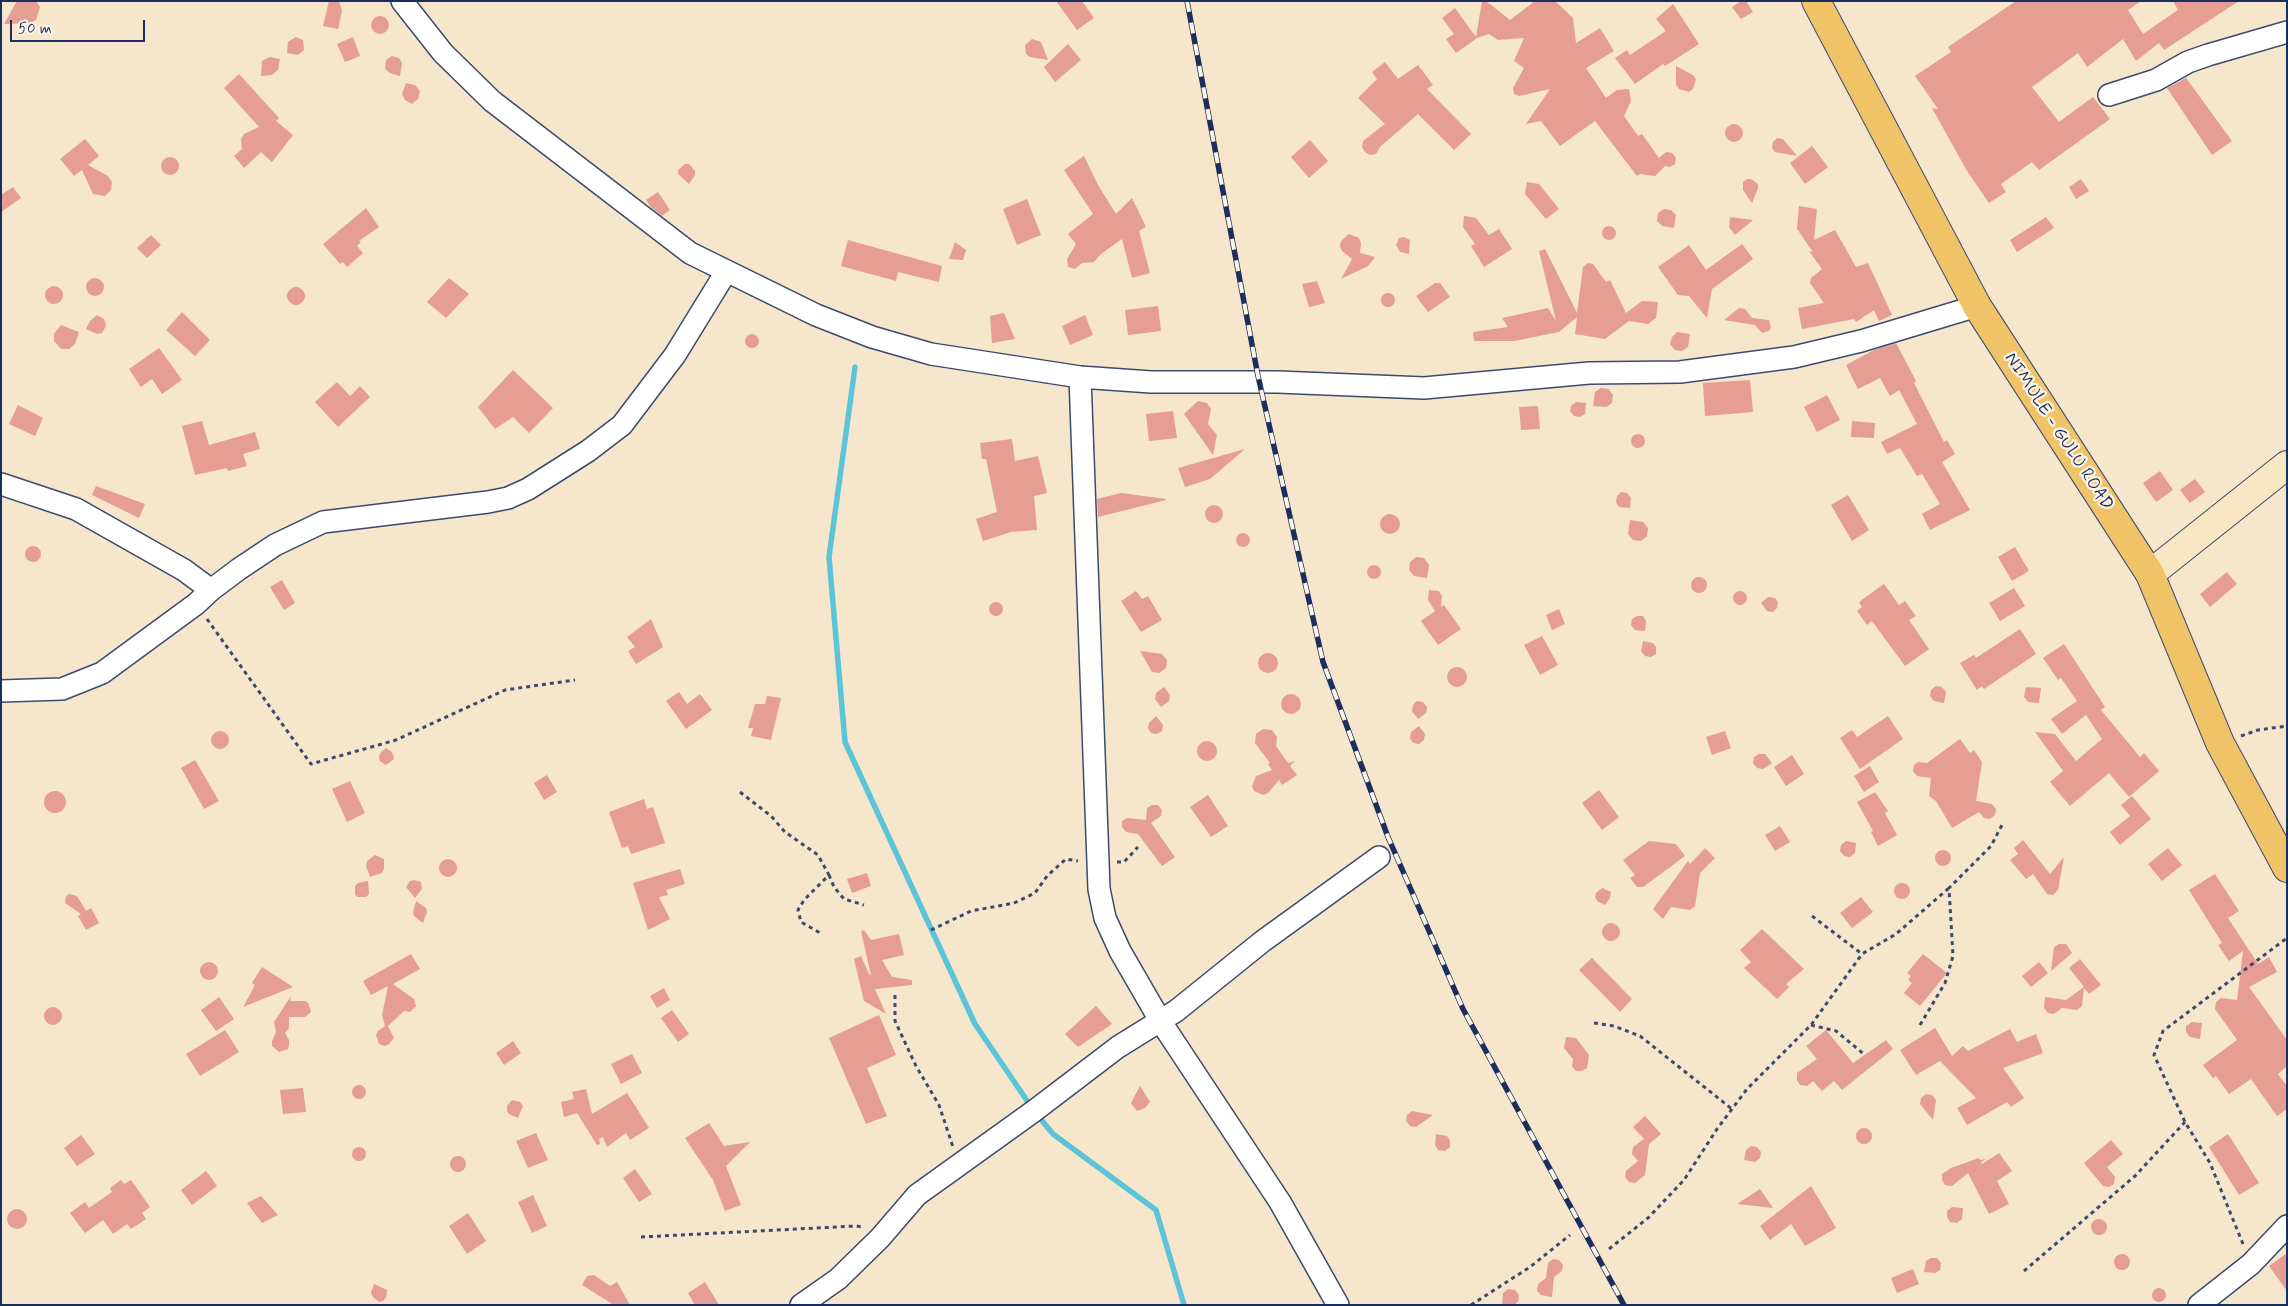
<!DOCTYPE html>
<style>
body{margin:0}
#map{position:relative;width:2288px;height:1306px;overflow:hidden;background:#f5e6cc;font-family:Mynerve,sans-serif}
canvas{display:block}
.frame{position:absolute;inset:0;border:2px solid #1b2f5e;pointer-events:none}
.scale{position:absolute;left:10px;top:20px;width:135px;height:22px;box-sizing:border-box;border:2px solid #1b2f5e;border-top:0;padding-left:6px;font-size:15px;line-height:18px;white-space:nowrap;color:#1b2f5e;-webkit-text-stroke:4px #fcf5e5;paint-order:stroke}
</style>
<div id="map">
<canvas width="2288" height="1306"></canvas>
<div class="frame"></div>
<div class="scale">50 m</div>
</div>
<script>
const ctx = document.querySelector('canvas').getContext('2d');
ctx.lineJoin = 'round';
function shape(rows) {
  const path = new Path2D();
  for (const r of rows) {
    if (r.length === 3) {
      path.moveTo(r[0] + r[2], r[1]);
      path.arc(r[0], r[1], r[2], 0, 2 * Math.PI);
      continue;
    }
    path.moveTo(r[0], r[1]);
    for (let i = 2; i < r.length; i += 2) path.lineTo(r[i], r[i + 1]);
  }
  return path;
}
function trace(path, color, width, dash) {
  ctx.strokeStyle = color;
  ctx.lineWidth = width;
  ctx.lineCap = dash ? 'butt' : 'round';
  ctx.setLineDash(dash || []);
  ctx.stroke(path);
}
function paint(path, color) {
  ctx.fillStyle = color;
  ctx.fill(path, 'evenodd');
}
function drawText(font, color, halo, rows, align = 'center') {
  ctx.font = font + ' Mynerve,sans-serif';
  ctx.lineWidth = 4.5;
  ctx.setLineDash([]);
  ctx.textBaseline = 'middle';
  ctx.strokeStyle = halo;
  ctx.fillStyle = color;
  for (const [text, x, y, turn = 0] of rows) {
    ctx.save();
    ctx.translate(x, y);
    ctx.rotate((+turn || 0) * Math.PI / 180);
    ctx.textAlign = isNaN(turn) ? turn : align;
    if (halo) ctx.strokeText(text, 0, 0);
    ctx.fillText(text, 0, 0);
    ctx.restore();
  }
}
const stream = shape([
 [855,367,829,557,845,742,975,1024,1034,1111,1053,1134,1156,1210,1184,1305]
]);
const building = shape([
 [17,1,36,1,40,7,36,20,30,23,4,24],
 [329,1,339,1,342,11,338,29,323,26],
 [1056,1,1082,1,1094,18,1077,30],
 [1482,1,1486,1,1510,20,1535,1,1555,1,1573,18,1576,43,1600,28,1614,51,1586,68,1606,98,1617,90,1629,89,1631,101,1624,116,1638,136,1642,134,1659,158,1666,152,1672,153,1676,158,1675,164,1670,167,1665,166,1655,176,1640,174,1637,176,1595,121,1560,146,1541,121,1526,124,1550,89,1519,96,1514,94,1513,88,1524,68,1514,61,1524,38,1498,40,1489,34,1477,38,1456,53,1446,39,1454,34,1442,18,1455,8,1476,37],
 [1741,1,1746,1,1753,12,1741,19,1732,7],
 [2016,1,2141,1,2128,10,2143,34,2178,10,2173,1,2239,1,2164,50,2159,43,2136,61,2123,39,2087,67,2078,53,2032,87,2059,122,2093,97,2110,119,2039,170,2032,162,2001,184,2006,192,1989,203,1967,171,1932,108,1938,109,1915,76,1951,52,1948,47],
 [1673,4,1699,44,1665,66,1663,64,1635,84,1615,58,1627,50,1630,55,1666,31,1656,19],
 [380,25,9],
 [296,37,303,40,304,50,298,55,287,53,288,42],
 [353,37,360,56,345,62,337,44],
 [1032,39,1041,42,1048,60,1030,57,1026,54,1025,45],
 [1068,44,1081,60,1055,82,1044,67],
 [392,56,399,58,402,63,400,76,390,73,385,69,386,60],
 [270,57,280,59,278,70,272,75,261,76,262,61],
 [1385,62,1398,79,1418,65,1433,85,1427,89,1471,134,1454,150,1418,114,1380,147,1376,154,1370,155,1365,152,1362,147,1363,141,1385,124,1358,98,1377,79,1372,72],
 [1676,66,1693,75,1696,79,1693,89,1689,92,1679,89,1676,85],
 [239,74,279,118,276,121,293,135,272,162,261,152,244,168,234,156,242,149,241,139,244,134,259,127,224,88],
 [2186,78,2232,141,2212,155,2167,88],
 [406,83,415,85,420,91,418,99,412,104,405,100,402,94],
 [1734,133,9],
 [1777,138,1783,139,1797,156,1775,152,1772,148,1773,142],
 [85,139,99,156,88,165,108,176,112,182,111,190,105,196,93,194,82,170,74,176,60,159],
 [1310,140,1328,161,1309,178,1291,157],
 [1812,146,1828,167,1805,184,1790,163],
 [1084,156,1098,185,1116,214,1132,198,1146,227,1139,231,1150,273,1132,278,1122,239,1101,254,1094,262,1082,263,1075,269,1068,267,1067,259,1076,244,1068,234,1093,214,1064,170],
 [170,166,9],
 [685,164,689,164,695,171,695,175,689,184,678,174,678,170],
 [1747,179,1751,179,1758,184,1758,188,1752,203,1743,190,1743,182],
 [2081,179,2089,191,2076,199,2069,187],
 [1527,182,1539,184,1559,209,1546,219,1525,194],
 [13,187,21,198,1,212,1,195],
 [658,192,670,210,662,216,651,207,646,200],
 [1027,199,1041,235,1017,245,1003,209],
 [1799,206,1817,209,1814,240,1835,230,1856,267,1868,263,1892,315,1879,321,1874,310,1856,322,1854,319,1802,329,1798,308,1824,303,1810,283,1811,278,1822,269,1809,251,1813,252,1797,229],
 [366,208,379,227,359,241,361,242,357,246,363,253,347,267,343,262,340,264,323,244],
 [1664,209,1671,210,1676,215,1674,228,1662,226,1657,221,1658,213],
 [1464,216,1476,218,1489,235,1499,229,1512,249,1484,267,1471,246,1475,244,1463,227],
 [1730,217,1753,220,1735,235,1729,227],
 [2046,217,2054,228,2017,252,2010,240],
 [1609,233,7],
 [1349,234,1359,238,1361,243,1360,253,1375,257,1368,266,1341,279,1352,259,1342,251,1340,246,1341,241],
 [151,235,161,245,147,258,137,248],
 [1403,237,1410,240,1409,254,1400,252,1396,245,1399,238],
 [848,240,942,266,939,282,898,272,896,281,841,266],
 [955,242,966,250,963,260,949,259],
 [1742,244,1753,259,1712,289,1707,318,1689,296,1678,295,1658,267,1689,245,1706,270],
 [1545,249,1577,313,1583,267,1588,263,1593,264,1606,282,1610,280,1626,313,1642,301,1658,302,1656,318,1648,324,1629,321,1605,339,1575,334,1577,317,1559,332,1514,341,1474,341,1473,332,1508,327,1502,318,1548,308,1556,321,1539,251],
 [449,278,469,294,446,318,427,302],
 [95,287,9],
 [1317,281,1325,303,1309,307,1302,284],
 [1435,283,1440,283,1450,297,1428,312,1416,296],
 [54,295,9],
 [296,296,9],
 [1388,300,7],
 [1158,306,1161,331,1128,335,1125,310],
 [1739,308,1745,309,1752,318,1769,320,1771,328,1769,331,1762,333,1755,325,1724,320],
 [182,312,210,340,195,356,166,330],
 [1004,313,1015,339,992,343,990,316],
 [97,315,104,319,106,326,102,333,97,334,86,329,90,321],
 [1085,315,1093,335,1070,345,1062,326],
 [61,325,79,332,75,344,69,349,61,349,54,341,54,334],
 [1677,332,1690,334,1688,347,1682,351,1675,350,1670,344,1672,337],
 [752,341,7],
 [1896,343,1916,381,1914,383,1944,442,1947,440,1955,454,1942,462,1970,510,1930,530,1922,514,1940,504,1922,474,1917,476,1900,448,1887,454,1881,442,1917,424,1899,390,1890,396,1880,378,1858,389,1846,365,1874,350],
 [159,348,182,380,162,394,152,379,141,387,129,369],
 [513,370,553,408,529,433,513,417,495,429,478,407],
 [1750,380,1753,412,1705,416,1703,383],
 [337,382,350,396,360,386,370,397,338,427,315,402],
 [1601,388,1609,389,1613,395,1612,403,1606,407,1593,406,1595,392],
 [1827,395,1840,420,1817,432,1804,407],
 [1198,401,1207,403,1211,409,1208,424,1217,435,1213,455,1184,414],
 [1576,402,1586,403,1585,414,1580,417,1574,416,1570,411,1571,406],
 [18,405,43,418,35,436,9,424],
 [1538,406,1540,429,1521,430,1519,407],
 [1173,411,1177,438,1149,441,1146,414],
 [202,421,209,445,255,432,260,449,243,454,247,466,228,471,227,468,195,475,182,426],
 [1852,421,1875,423,1874,438,1851,437],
 [1638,441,7],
 [1012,439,1015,461,1038,456,1047,493,1034,496,1037,530,1011,532,983,541,976,519,997,512,986,459,982,459,980,443],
 [1245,449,1210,479,1185,487,1178,468],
 [2160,471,2173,490,2156,502,2143,483],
 [2195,479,2205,492,2190,503,2180,490],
 [96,486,145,504,139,518,92,495],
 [1621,492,1627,493,1631,498,1630,508,1619,507,1616,502,1617,496],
 [1121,493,1166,499,1166,500,1098,517,1097,499],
 [1848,495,1869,530,1852,541,1831,505],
 [1214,514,9],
 [1390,524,10],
 [1630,520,1643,522,1648,528,1647,536,1641,541,1633,540,1628,534],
 [1243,540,7],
 [33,554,8],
 [2015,547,2029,571,2012,581,1998,557],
 [1416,557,1424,558,1429,565,1427,578,1414,576,1409,570,1410,562],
 [1374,572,7],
 [2227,572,2237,584,2210,607,2200,594],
 [1699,585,8],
 [282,580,295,603,284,610,270,587],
 [1884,584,1899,605,1905,601,1916,616,1909,620,1929,649,1905,666,1872,621,1867,625,1857,611,1862,607,1859,602],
 [2014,588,2025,606,2000,621,1989,603],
 [1429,590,1439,591,1442,596,1441,607,1444,605,1461,629,1438,645,1421,621,1435,611,1428,600],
 [1740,598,7],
 [1136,591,1142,599,1148,596,1162,620,1141,632,1121,601],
 [1768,597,1775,598,1778,602,1777,608,1773,612,1767,611,1761,603],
 [996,609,7],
 [1559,609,1565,624,1552,630,1546,615],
 [1637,616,1643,616,1646,621,1645,631,1635,630,1631,625,1632,619],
 [651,619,663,647,636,664,628,651,635,647,627,637],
 [2020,629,2036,654,1984,689,1982,686,1977,690,1960,663,1974,655,1976,658],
 [1542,636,1558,665,1540,675,1524,645],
 [1643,641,1653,643,1656,647,1656,654,1651,657,1645,656,1641,651],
 [2064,644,2105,707,2101,710,2140,757,2144,753,2159,771,2129,797,2109,773,2070,806,2050,782,2063,771,2035,732,2055,734,2076,761,2102,739,2086,715,2062,734,2051,719,2077,701,2061,678,2058,680,2043,658],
 [1140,651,1162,654,1167,660,1166,668,1159,673,1152,672],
 [1268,663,10],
 [1457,677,10],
 [1936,686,1942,687,1946,692,1944,703,1934,701,1930,696,1931,690],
 [1164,687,1170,695,1169,701,1161,707,1155,699,1156,693],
 [2026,687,2041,688,2039,703,2028,702,2024,697],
 [679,692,687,704,700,694,712,710,686,729,666,701],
 [1291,704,10],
 [767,696,781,698,771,740,751,736,753,728,748,728,755,704,765,704],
 [1417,701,1423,702,1427,707,1426,713,1418,719,1412,711,1413,705],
 [1156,716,1163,725,1162,731,1157,734,1151,733,1148,728,1149,723],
 [1888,716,1903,739,1860,769,1840,738,1852,730,1857,737],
 [1419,726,1425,734,1424,740,1419,744,1413,743,1410,738,1411,732],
 [1263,729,1272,730,1277,737,1276,746,1288,763,1295,761,1290,766,1297,775,1282,785,1279,780,1268,793,1263,795,1254,791,1252,786,1256,776,1272,770,1268,764,1270,763,1255,743,1256,734],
 [220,740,9],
 [1725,731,1731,748,1712,755,1706,737],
 [1960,739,1970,753,1974,750,1982,762,1976,801,1992,804,1996,809,1995,815,1990,819,1984,818,1979,812,1952,828,1936,801,1929,796,1931,778,1917,776,1913,771,1914,765,1918,762,1927,763],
 [1207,751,10],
 [386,748,392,752,394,759,386,765,380,761,379,757,380,753],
 [1759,754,1765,754,1772,763,1763,769,1757,768,1753,763,1754,757],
 [1792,755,1804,774,1786,786,1774,767],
 [195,760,219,801,204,809,181,768],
 [1870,766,1879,782,1864,792,1854,776],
 [547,775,557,792,544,800,534,783],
 [350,781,365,813,347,822,332,789],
 [1599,790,1619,817,1602,830,1582,803],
 [55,802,11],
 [1875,792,1888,811,1885,813,1897,835,1878,846,1871,832,1873,831,1857,802],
 [1208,795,1228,826,1211,837,1190,807],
 [2132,796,2151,819,2120,845,2110,832,2130,816,2121,805],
 [644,799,647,809,653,807,665,843,631,854,628,846,622,848,609,812],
 [1152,805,1158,805,1162,810,1161,816,1151,823,1175,857,1162,866,1138,834,1126,832,1122,827,1122,821,1127,818,1146,820,1147,808],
 [1780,826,1790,842,1775,851,1765,835],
 [2023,840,2050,874,2064,857,2058,890,2053,895,2047,894,2033,874,2026,879,2010,860,2018,854,2014,848],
 [1649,841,1676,844,1685,856,1643,887,1637,887,1630,878,1635,875,1623,860],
 [1846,841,1856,843,1855,853,1850,857,1844,856,1840,851,1841,845],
 [1705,848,1715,858,1700,873,1695,906,1690,910,1671,907,1663,919,1653,909,1688,861,1690,864],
 [2168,848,2182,865,2162,881,2148,864],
 [1943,858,8],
 [375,855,384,859,384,869,382,873,370,877,366,866,367,861],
 [448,868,9],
 [680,869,685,884,666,890,668,895,659,897,670,919,648,930,633,883],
 [867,873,871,886,852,893,847,879],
 [2215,874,2239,911,2228,918,2258,964,2269,957,2277,972,2249,987,2287,1040,2287,1066,2278,1074,2287,1086,2287,1109,2277,1116,2251,1079,2229,1094,2216,1076,2213,1078,2203,1065,2237,1040,2215,1009,2216,1002,2221,998,2237,1000,2243,951,2229,961,2218,945,2222,943,2189,890],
 [414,880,421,882,422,889,415,898,406,887,410,881],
 [368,881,369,894,366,897,357,897,355,894,355,886,358,883],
 [1902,891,8],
 [1602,888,1611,892,1610,898,1605,905,1597,901,1595,897,1596,893],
 [70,894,77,896,86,911,91,908,99,923,86,930,78,916,81,914,65,903,66,896],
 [1861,897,1873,912,1852,928,1840,913],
 [416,901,426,908,427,912,423,923,414,916,413,912],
 [1611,932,9],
 [1762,929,1804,969,1786,984,1789,987,1777,999,1744,968,1751,962,1740,950],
 [864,930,871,940,899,934,904,955,882,960,892,977,912,980,912,985,875,989,886,1014,864,1001,854,959,861,956,869,974,871,975,861,931],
 [2059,944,2066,944,2072,953,2051,971,2054,947],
 [411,954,420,969,393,984,414,999,416,1006,410,1012,404,1011,388,1026,394,1038,388,1045,384,1046,379,1044,376,1035,378,1031,385,1026,382,1015,388,986,371,995,363,981],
 [1923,954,1947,973,1920,1006,1904,993,1912,983,1908,980,1911,976,1907,973],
 [1592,958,1632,999,1620,1012,1579,970],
 [2080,959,2101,985,2089,994,2084,988,2082,1006,2077,1010,2062,1008,2054,1014,2048,1013,2044,1008,2045,997,2066,1000,2084,987,2069,968],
 [209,971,9],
 [2039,962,2048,973,2031,987,2022,976],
 [262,967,293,987,243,1007,255,985,252,983],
 [664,988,670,1000,657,1008,650,996],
 [291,996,290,1001,305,1001,308,1003,311,1012,305,1017,289,1017,289,1028,285,1033,289,1040,289,1045,288,1049,279,1052,272,1046,272,1041,276,1032,274,1022],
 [219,997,234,1019,216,1031,201,1010],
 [1096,1006,1112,1024,1078,1047,1065,1034],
 [53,1016,9],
 [672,1010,689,1034,678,1042,661,1018],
 [879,1015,896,1055,867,1068,887,1116,866,1124,829,1038],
 [2192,1022,2202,1023,2200,1039,2190,1037,2186,1032,2186,1026],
 [1935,1028,1952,1056,1963,1046,1968,1051,2010,1029,2017,1042,2036,1034,2043,1053,2003,1068,2024,1098,2011,1107,2007,1102,1967,1125,1957,1108,1976,1098,1940,1061,1916,1075,1900,1050],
 [225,1030,239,1052,200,1076,186,1054],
 [1826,1030,1853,1063,1886,1040,1893,1049,1842,1090,1834,1081,1822,1091,1813,1081,1807,1086,1800,1085,1797,1080,1797,1073,1817,1059,1806,1046],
 [1566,1037,1576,1038,1589,1055,1587,1068,1582,1071,1576,1071,1572,1066,1573,1059,1564,1048],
 [513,1041,521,1053,504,1065,496,1053],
 [632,1054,642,1073,621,1084,611,1064],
 [359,1092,7],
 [1140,1086,1150,1102,1145,1108,1137,1111,1131,1103],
 [303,1088,306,1112,283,1114,280,1090],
 [586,1089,592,1114,627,1093,649,1128,630,1140,626,1133,607,1147,603,1137,599,1139,600,1144,597,1145,577,1113,564,1117,561,1102,574,1099,572,1092],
 [1926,1094,1932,1095,1936,1100,1933,1120,1920,1104,1921,1098],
 [512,1100,520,1102,523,1106,518,1118,509,1114,507,1111,507,1106],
 [1412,1111,1433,1115,1416,1127,1410,1126,1406,1121,1407,1115],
 [1645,1116,1661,1134,1649,1144,1645,1175,1635,1183,1629,1182,1625,1177,1626,1171,1638,1161,1632,1154,1633,1147,1644,1139,1633,1127],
 [709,1123,724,1146,750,1142,726,1166,741,1205,725,1211,713,1180,685,1138],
 [1864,1136,8],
 [536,1133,548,1160,528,1168,516,1141],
 [1436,1134,1447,1136,1450,1141,1450,1147,1445,1151,1438,1150,1435,1145],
 [2228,1134,2259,1183,2239,1195,2209,1147],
 [81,1135,95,1154,77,1166,64,1148],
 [2111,1140,2123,1154,2107,1167,2115,1177,2114,1184,2109,1187,2103,1186,2084,1163],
 [1751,1146,1757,1147,1761,1152,1760,1158,1755,1162,1744,1160,1746,1150],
 [359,1154,7],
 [1999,1153,2012,1171,1997,1181,2009,1204,1989,1214,1968,1173,1952,1186,1945,1185,1942,1180,1942,1174,1951,1168,1979,1158,1980,1160,1986,1159,1981,1162,1982,1164],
 [458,1164,8],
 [635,1169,652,1194,639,1202,623,1178],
 [206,1171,217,1186,192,1205,181,1190],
 [121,1180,124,1184,131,1180,150,1207,142,1213,146,1219,131,1229,127,1224,113,1234,103,1220,85,1233,70,1213,85,1202,89,1208,112,1192,110,1188],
 [1811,1186,1836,1228,1805,1246,1791,1224,1770,1240,1760,1226],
 [1760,1189,1773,1208,1737,1204],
 [533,1195,547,1226,532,1233,518,1202],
 [261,1196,278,1215,262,1223,247,1203],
 [1952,1207,1963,1208,1962,1219,1957,1223,1950,1222,1947,1217,1947,1211],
 [17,1219,10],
 [468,1213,486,1241,467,1254,449,1226],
 [2099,1227,8],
 [2287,1253,2287,1291,2269,1266],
 [2122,1262,8],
 [1931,1258,1937,1258,1941,1263,1940,1270,1935,1273,1924,1272,1926,1261],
 [1553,1259,1559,1260,1563,1265,1562,1271,1554,1277,1552,1297,1541,1295,1537,1291,1538,1284,1546,1278,1548,1263],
 [1913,1269,1919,1284,1897,1293,1891,1278],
 [594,1275,610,1286,617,1282,630,1305,614,1305,582,1285,587,1276],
 [705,1282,719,1305,695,1305,688,1293],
 [374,1284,387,1290,386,1298,383,1301,379,1302,373,1297,371,1293],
 [2159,1295,7],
 [1508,1289,1515,1290,1519,1295,1518,1302,1514,1305,1502,1305,1503,1293]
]);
const path = shape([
 [207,619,311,764,396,740,505,690,575,680],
 [2241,736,2258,730,2287,726],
 [740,792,771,816,785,832,818,855,829,875,804,900,798,910,801,922,822,934],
 [1117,862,1124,862,1138,847],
 [829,875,834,887,844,899,864,905],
 [1812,916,1862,954],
 [931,930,971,911,1014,903,1035,893,1047,876,1066,859,1078,861],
 [895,995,895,1021,916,1066,939,1105,953,1147],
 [1594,1023,1614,1026,1640,1036,1732,1109],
 [1811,1025,1836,1031,1865,1055],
 [1920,1025,1945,983,1953,956,1949,888,1991,846,2002,825],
 [641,1237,856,1226,863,1227],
 [2243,1244,2210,1163,2185,1122,2154,1055,2163,1031,2287,938],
 [1609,1249,1648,1218,1684,1180,1717,1129,1747,1089,1811,1025,1862,954,1896,934,1949,888],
 [2024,1271,2135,1176,2185,1122],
 [1471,1305,1530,1267,1570,1235]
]);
const street = shape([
 [402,1,443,53,492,101,690,253,816,315,872,337,931,354,1080,377,1151,382,1278,382,1424,388,1589,373,1680,372,1794,357,1861,341,1977,306],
 [2109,95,2156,80,2188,62,2208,55,2287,32],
 [1080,377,1098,862,1099,889,1105,918,1120,951,1161,1022,1280,1202,1338,1305],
 [1,484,76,509,184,570,211,590],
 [1,691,62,689,102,673,196,604,211,590,239,569,275,545,323,522,488,502,508,498,528,489,588,451,622,425,675,355,726,272],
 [801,1305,838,1279,880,1238,917,1195,1034,1111,1118,1047,1176,1011,1263,941,1379,857],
 [2199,1305,2251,1264,2287,1226]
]);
const secondary = shape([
 [2150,574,2287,465]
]);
const primary = shape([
 [1816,1,1977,306,2150,574,2220,743,2287,868]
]);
const rail = shape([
 [1187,1,1258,376,1323,662,1388,837,1463,1009,1624,1305]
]);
const streetNames = [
 ["NIMULE - GULU ROAD",2058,432,57]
];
trace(stream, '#5cc4d9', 5.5);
paint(building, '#e69d93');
trace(street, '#3c4a6e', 24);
trace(secondary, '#3c4a6e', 30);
trace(primary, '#3c4a6e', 30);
trace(path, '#3c4a6e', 3, [4, 4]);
trace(street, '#fff', 21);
trace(secondary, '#f9e7c3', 28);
trace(primary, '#f1c369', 28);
trace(rail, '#1b2f5e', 5.5);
trace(rail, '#fcf5e5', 4, [11]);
drawText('18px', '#1b2f5e', '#fcf5e5', streetNames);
</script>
